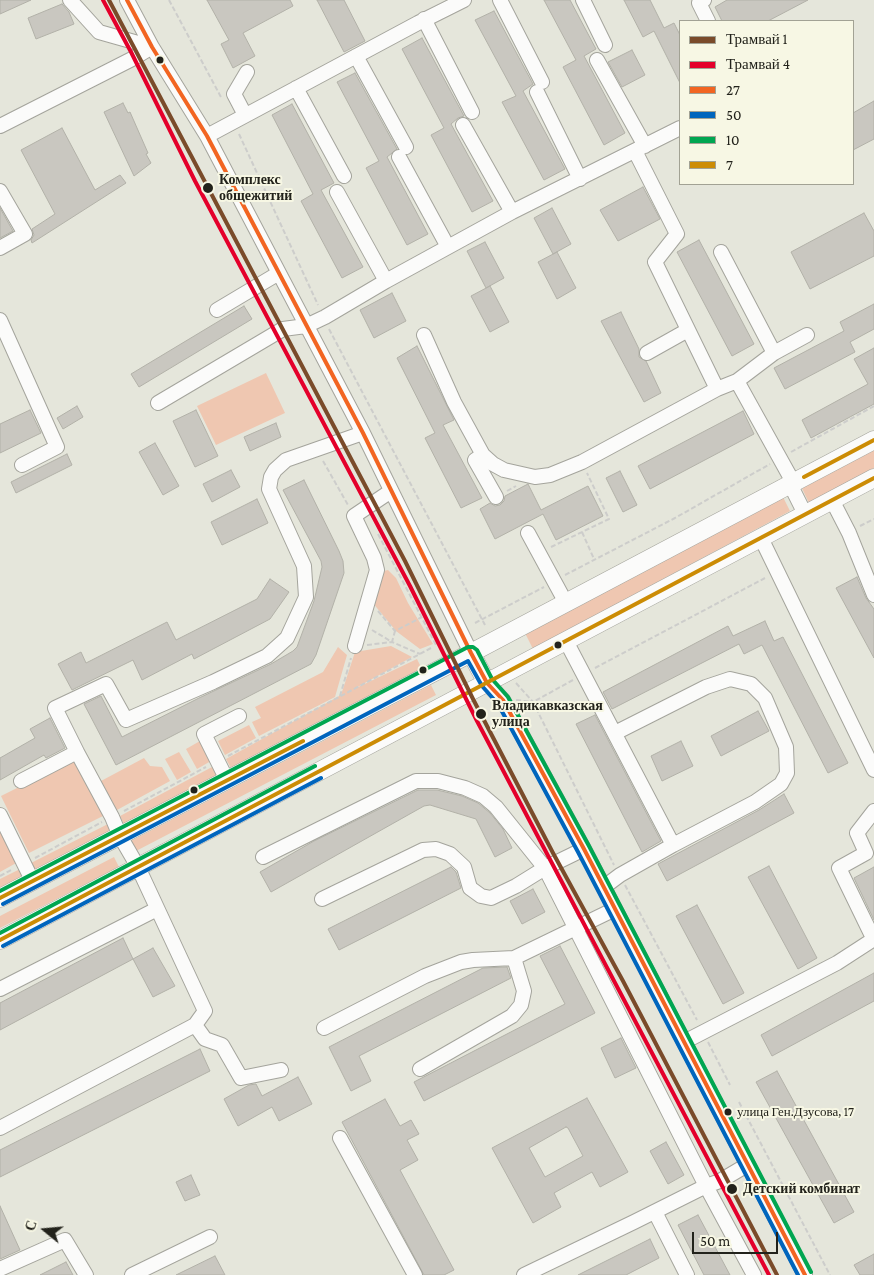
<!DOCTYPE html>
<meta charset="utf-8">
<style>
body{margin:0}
#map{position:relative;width:874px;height:1275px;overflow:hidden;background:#e5e6db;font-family:"Crimson Pro",serif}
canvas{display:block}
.legend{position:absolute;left:679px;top:20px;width:175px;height:165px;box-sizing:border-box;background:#f7f7e4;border:1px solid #a2a294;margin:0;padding:6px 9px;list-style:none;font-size:15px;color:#22221b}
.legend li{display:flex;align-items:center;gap:10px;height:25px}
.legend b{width:25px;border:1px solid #a2a294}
.north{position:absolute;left:20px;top:1205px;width:50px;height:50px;-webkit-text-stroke:4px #f7f7e4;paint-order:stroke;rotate:287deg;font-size:14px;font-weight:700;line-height:20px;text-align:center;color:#22221b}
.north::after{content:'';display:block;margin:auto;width:18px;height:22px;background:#22221b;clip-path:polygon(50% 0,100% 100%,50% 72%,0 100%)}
.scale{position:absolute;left:692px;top:1232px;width:86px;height:22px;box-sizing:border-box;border:2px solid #22221b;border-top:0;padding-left:6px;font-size:15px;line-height:18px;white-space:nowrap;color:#22221b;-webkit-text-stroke:4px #f7f7e4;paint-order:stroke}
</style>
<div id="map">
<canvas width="874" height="1275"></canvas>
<ul class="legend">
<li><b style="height:6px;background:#7a4b2a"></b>Трамвай 1</li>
<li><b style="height:6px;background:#e4002b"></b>Трамвай 4</li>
<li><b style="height:6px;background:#f26522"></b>27</li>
<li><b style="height:6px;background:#0065bd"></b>50</li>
<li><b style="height:6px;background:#00a651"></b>10</li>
<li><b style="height:6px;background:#cc8c05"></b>7</li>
</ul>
<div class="north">С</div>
<div class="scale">50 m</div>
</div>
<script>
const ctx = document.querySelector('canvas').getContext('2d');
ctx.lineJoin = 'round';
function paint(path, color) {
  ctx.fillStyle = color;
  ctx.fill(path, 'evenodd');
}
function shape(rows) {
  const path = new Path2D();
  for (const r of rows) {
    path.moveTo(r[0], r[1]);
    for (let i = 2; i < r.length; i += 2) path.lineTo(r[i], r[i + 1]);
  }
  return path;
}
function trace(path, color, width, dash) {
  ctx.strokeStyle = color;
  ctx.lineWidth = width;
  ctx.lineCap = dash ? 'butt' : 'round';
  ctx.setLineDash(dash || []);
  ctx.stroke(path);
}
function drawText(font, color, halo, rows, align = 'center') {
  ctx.font = font + ' "Crimson Pro",serif';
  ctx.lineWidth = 4;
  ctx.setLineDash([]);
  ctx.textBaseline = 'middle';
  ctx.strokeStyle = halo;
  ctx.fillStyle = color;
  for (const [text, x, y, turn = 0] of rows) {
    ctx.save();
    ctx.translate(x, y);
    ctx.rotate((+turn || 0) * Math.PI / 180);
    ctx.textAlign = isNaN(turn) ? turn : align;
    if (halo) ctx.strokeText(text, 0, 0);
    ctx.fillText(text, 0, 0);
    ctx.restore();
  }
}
const green = shape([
 [266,373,285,413,216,445,197,406],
 [874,448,874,468,809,503,801,486],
 [783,497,790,511,533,649,525,633],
 [388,570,396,578,408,603,433,644,420,649,396,631,372,602,379,572],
 [391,646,412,657,354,689,417,659,424,673,233,772,226,759,341,695,355,652],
 [338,647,347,655,335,697,259,736,252,722,261,718,255,707,323,672],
 [431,685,436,695,136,851,131,841],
 [249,725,256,738,225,755,218,741],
 [200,741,211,761,197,769,186,749],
 [179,752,191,772,177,780,165,759],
 [144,758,150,766,162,767,170,781,117,810,101,781],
 [75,759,103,816,29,853,1,796],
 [212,767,218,777,125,827,120,816],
 [108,824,112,834,35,872,31,863],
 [0,831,1,831,18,862,0,872],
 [114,857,119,867,0,928,0,916],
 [20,869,24,876,0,889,0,879]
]);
const building = shape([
 [0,0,31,0,0,14,0,0],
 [207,0,290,0,293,6,243,33,255,56,233,68,221,44,229,40,207,0],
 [317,0,344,0,365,41,344,52,317,0],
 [544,0,570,0,596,49,584,56,625,133,604,145,563,67,576,60,544,0],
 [624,0,650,0,664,28,674,23,680,35,680,83,654,31,643,37,624,0],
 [727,0,808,0,768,21,722,21,715,7,727,0],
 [62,4,69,12,74,24,36,39,28,18,62,4],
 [494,11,533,84,523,91,565,169,544,180,502,102,516,96,475,20,494,11],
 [422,38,464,116,458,118,451,124,493,201,472,212,431,135,444,128,402,49,422,38],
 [632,50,645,75,622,87,608,62,632,50],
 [355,73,397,149,387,157,428,234,407,245,366,168,379,161,337,82,355,73],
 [874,101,874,139,853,150,853,113,874,101],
 [123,103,128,113,130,112,148,153,146,154,151,163,134,176,104,112,123,103],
 [292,104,334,183,321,190,363,267,342,278,301,201,313,194,272,115,292,104],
 [62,128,95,190,120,175,126,183,32,243,31,240,34,235,32,229,55,214,21,150,62,128],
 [643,187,660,219,618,241,600,210,643,187],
 [0,208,13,231,0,238,0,208],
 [552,208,571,244,553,254,534,218,552,208],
 [864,213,874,231,874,256,810,289,791,252,864,213],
 [699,240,754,344,732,356,677,252,699,240],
 [485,242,504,278,486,288,467,251,485,242],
 [557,252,576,288,557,299,538,262,557,252],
 [490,286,509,322,490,332,471,296,490,286],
 [392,293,406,321,374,338,360,310,392,293],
 [874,304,874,329,850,342,855,352,785,389,774,368,844,331,840,322,874,304],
 [244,306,252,319,139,387,131,374,244,306],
 [621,312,639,349,639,357,646,361,661,393,644,402,601,321,621,312],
 [417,346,454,420,443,425,482,498,461,508,425,438,435,433,397,358,417,346],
 [874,348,874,404,811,438,802,420,868,384,854,359,874,348],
 [77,406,83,417,63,429,57,418,77,406],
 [30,410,41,433,0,453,0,424,30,410],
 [196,410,218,456,195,467,173,421,196,410],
 [743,411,754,434,650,489,638,466,743,411],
 [276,423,281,437,250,451,244,437,276,423],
 [155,443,179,486,163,495,139,452,155,443],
 [67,454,72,465,16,493,11,482,67,454],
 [231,470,240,487,212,502,203,484,231,470],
 [620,471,637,505,623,512,606,478,620,471],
 [304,480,339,551,343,561,344,573,316,655,311,664,116,765,84,704,101,696,122,737,199,698,271,664,293,651,297,647,314,601,322,567,321,561,283,490,304,480],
 [528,484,541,510,588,486,603,516,556,540,543,514,495,539,480,509,490,503,495,506,500,505,504,501,505,496,528,484],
 [257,499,268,523,222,545,211,522,257,499],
 [857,577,866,598,874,609,874,658,836,588,857,577],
 [270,579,289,592,270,619,194,659,192,654,142,680,133,660,72,690,58,664,81,652,86,663,167,622,176,640,257,599,270,579],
 [765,621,774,641,783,637,848,763,828,773,762,645,744,654,739,644,612,709,603,692,728,626,733,636,765,621],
 [758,711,769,731,721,756,711,736,758,711],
 [595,715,661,841,642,852,576,724,595,715],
 [50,718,65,748,46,758,44,755,0,780,0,758,35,738,30,729,50,718],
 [681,741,693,766,662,781,651,756,681,741],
 [418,790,437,790,462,796,478,803,490,813,503,829,512,848,495,857,476,819,430,805,424,806,271,892,260,872,314,841,418,790],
 [784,794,794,813,667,881,658,864,759,810,784,794],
 [769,866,817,958,798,969,748,877,769,866],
 [451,867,456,872,461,888,339,950,328,929,451,867],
 [874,867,874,920,854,878,874,867],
 [533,889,545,912,522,924,510,901,533,889],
 [697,905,744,993,723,1004,676,916,697,905],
 [123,938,133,959,0,1030,0,1003,123,938],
 [560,946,595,1013,424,1101,414,1082,565,1004,540,956,560,946],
 [153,948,175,986,153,997,133,959,153,948],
 [507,967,511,978,359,1056,371,1081,351,1091,329,1047,483,968,507,967],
 [874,973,874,1001,772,1056,761,1035,874,973],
 [621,1038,636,1068,615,1078,601,1048,621,1038],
 [200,1049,210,1071,0,1177,0,1150,200,1049],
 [777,1071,854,1212,834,1223,756,1082,777,1071],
 [298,1077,312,1104,279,1121,272,1107,238,1126,224,1099,249,1085,256,1084,262,1096,298,1077],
 [587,1098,628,1172,600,1187,592,1172,554,1193,561,1207,533,1223,492,1148,587,1098],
 [566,1127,568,1128,583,1156,545,1177,529,1148,566,1127],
 [385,1099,400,1126,411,1120,419,1134,407,1140,418,1160,400,1170,454,1270,444,1275,424,1275,342,1122,385,1099],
 [666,1142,684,1175,668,1184,650,1151,666,1142],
 [191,1175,200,1195,185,1201,176,1182,191,1175],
 [0,1206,20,1250,0,1259,0,1206],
 [698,1215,730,1275,704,1275,678,1225,698,1215],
 [650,1239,659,1258,626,1275,578,1275,650,1239],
 [874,1254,874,1275,860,1275,854,1265,874,1254],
 [215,1256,225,1275,176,1275,215,1256],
 [66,1262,73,1275,40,1275,66,1262]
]);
const path = shape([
 [169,0,222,99],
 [239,134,318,305],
 [329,329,485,625],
 [791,452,874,406],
 [323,461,348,505],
 [507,491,516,486],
 [860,526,874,519],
 [582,532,594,559],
 [378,534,436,645],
 [551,547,609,519,587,473],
 [565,575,675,518,770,464],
 [378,611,395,631,422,617],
 [475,623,544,587],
 [372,630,392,642,395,631],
 [367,645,392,642,420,654],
 [595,668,765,578],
 [573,680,533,702,614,865],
 [516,683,533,702,516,700],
 [340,696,351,658],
 [228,756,431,648],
 [124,811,206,767],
 [35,858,102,822],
 [0,876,13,869],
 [625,885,697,1020],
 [708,1042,730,1085],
 [739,1102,830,1275]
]);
const minor = shape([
 [70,0,99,32,152,47],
 [127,0,152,47,207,136,363,433,471,653],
 [500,0,542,82],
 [583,0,605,45],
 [704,0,699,3,708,21],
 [424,19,472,112],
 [356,56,406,147],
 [597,60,645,146],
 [296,88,344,176],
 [537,92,580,179],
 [245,115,234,94,247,72],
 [463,125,512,212],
 [0,126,134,58,152,47],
 [207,136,418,23,464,0],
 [635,151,677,234,655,262,717,389],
 [399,157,448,247],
 [0,191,25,234,0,248],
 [337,192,386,281],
 [721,252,774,353],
 [217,310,279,273],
 [0,320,57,447,22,465],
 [424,335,454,402,483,455,493,464,504,470,535,477,550,475,582,462,717,389,737,381,793,482],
 [647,353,688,330],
 [737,381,774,353,807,335],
 [158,403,283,329,306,326,325,317,386,281,512,212,680,128],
 [483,455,475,460,496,497],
 [790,484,805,514],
 [832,500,849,533,874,595],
 [528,533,566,603],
 [761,538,874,770],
 [566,641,673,845],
 [355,646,377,570,374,558,354,516,391,491],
 [487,683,503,700,584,849,805,1275],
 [77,752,55,708,106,684,126,720,213,682,267,656,287,638,306,597,304,566,269,489,271,477,275,470,286,460,363,433],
 [227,780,204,734,239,716],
 [21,781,77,752,112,817,120,836,138,867,205,1011,195,1025,205,1039,222,1045,241,1078,281,1070],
 [0,815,33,882],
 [263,857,416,781,438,781,465,788,483,796,496,807,545,868,706,1186,754,1275],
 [604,887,620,875,673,845,755,802,781,784,787,773,786,747,765,698,751,684,730,679,706,687,615,733],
 [322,899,423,850,436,849,450,854,464,867,470,888,481,896,491,898,516,886,545,868,584,849],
 [874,940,839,868,866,853,857,833,874,811],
 [0,989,157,909],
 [324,1028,425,976,461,962,473,960,514,958],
 [684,1042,837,963,874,939],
 [420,1069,512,1016,521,1005,524,991,514,958,615,909],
 [0,1128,195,1025],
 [340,1138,415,1275],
 [655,1212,687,1275],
 [0,1269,65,1240,86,1275],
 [132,1275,210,1237],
 [524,1275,634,1222,706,1186,720,1181,747,1165]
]);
const major = shape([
 [471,653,487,683],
 [0,898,471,653,874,440],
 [0,940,874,478]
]);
const bus1 = shape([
 [127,0,152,47,207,136,363,433,471,653,487,683,503,700,584,849,805,1275]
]);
const bus2 = shape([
 [3,904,468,661,482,686,498,704,578,852,798,1275],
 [3,946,321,778]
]);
const bus3 = shape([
 [0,891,468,647,473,647,477,650,492,679,508,697,589,846,811,1272],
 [0,933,315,766]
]);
const bus4 = shape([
 [804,477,874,440],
 [0,898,303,741],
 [0,940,874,478]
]);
const tram1 = shape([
 [109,0,405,561,473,699,553,853,623,981,777,1275]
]);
const tram2 = shape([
 [103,0,131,52,195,181,410,586,477,721,769,1275]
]);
const markers = [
 [160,60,4.5,"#22221b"],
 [208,188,6,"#22221b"],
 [558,645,4.5,"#22221b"],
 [423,670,4.5,"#22221b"],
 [481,714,6,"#22221b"],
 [194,790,4.5,"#22221b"],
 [728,1112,4.5,"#22221b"],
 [732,1189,6,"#22221b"]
];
const busNames = [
 ["улица Ген.Дзусова, 17",737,1112]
];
const stopNames = [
 ["Комплекс",219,180],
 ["общежитий",219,196],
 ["Владикавказская",492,706],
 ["улица",492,722],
 ["Детский комбинат",743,1189]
];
paint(green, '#efc7b1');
paint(building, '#c9c7c0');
trace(building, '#b2b1a8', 1);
trace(minor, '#a4a49c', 16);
trace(major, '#a4a49c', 19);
trace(path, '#cdcdcb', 2, [5, 2.5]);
trace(minor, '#fbfbfa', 14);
trace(major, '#fbfbfa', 18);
trace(bus1, '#f26522', 4);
trace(bus2, '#0065bd', 4);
trace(bus3, '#00a651', 4);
trace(bus4, '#cc8c05', 4);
trace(tram1, '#7a4b2a', 4);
trace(tram2, '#e4002b', 4);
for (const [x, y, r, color] of markers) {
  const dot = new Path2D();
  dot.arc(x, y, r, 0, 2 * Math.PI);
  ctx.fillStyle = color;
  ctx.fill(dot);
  trace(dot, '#f7f7e4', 2);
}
drawText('13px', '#22221b', '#f7f7e4', busNames, 'left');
drawText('bold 14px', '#22221b', '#f7f7e4', stopNames, 'left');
</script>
